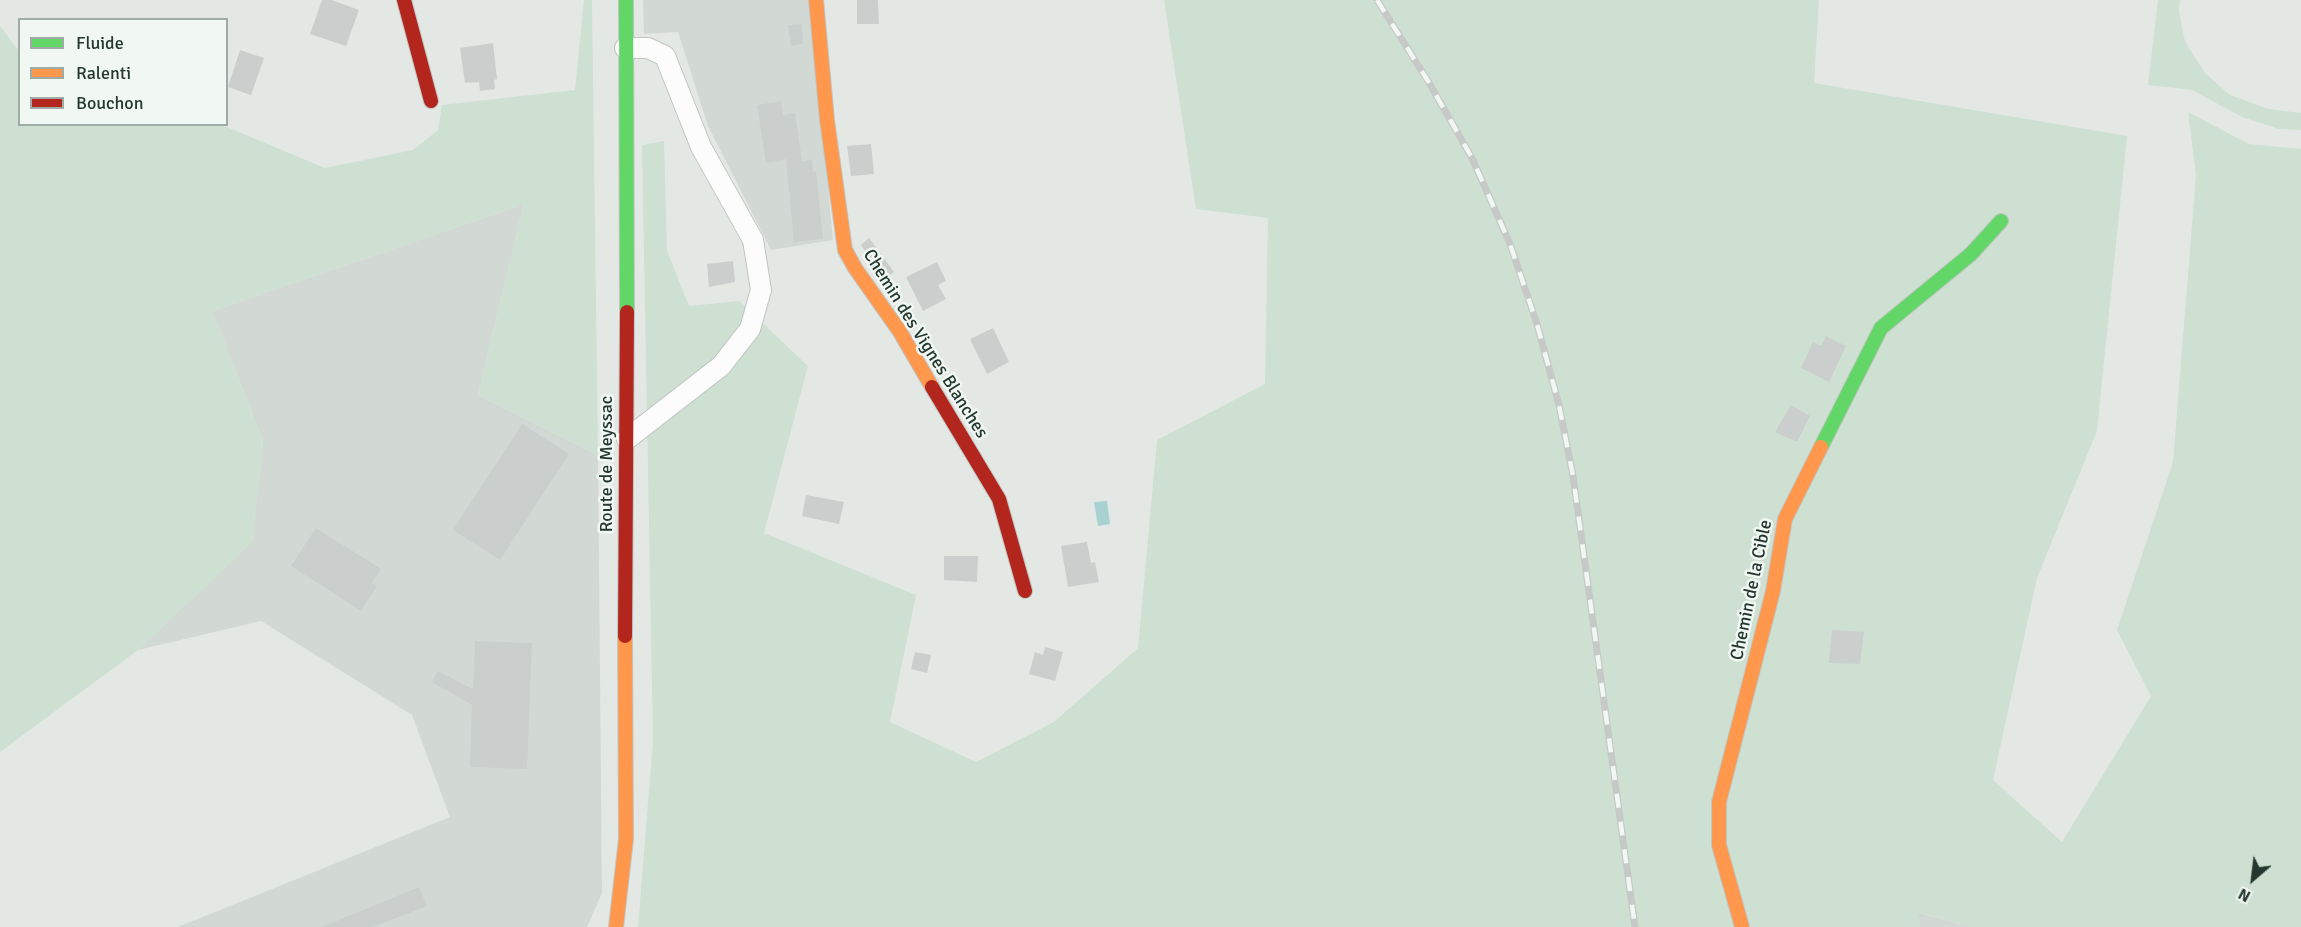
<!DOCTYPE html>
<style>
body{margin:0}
#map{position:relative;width:2301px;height:927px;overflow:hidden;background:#e3e8e5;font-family:Signika,sans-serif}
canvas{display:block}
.legend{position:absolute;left:18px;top:18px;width:210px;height:108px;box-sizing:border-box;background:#f1f7f3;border:2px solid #9faba5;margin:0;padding:8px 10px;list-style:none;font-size:18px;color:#243830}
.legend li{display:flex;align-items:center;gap:12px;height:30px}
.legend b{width:30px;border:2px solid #9faba5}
.north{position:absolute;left:2223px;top:849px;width:60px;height:60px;-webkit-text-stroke:4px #f1f7f3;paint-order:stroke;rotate:208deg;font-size:16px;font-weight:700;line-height:24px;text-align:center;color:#243830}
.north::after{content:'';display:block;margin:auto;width:21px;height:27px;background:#243830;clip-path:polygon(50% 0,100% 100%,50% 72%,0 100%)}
</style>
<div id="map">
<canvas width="2301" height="927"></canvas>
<ul class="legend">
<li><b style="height:8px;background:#63d668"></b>Fluide</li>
<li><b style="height:8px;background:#ff974d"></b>Ralenti</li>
<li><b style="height:8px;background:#b3261e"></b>Bouchon</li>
</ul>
<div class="north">N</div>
</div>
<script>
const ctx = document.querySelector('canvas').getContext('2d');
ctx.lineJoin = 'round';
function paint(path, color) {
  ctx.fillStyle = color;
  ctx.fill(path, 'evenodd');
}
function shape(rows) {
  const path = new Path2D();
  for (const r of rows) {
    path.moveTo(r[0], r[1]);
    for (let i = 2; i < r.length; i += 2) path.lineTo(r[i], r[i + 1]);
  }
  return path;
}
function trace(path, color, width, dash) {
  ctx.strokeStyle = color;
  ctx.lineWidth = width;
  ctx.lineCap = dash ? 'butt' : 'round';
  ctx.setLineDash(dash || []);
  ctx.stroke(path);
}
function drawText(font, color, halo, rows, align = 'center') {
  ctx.font = font + ' Signika,sans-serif';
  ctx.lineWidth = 5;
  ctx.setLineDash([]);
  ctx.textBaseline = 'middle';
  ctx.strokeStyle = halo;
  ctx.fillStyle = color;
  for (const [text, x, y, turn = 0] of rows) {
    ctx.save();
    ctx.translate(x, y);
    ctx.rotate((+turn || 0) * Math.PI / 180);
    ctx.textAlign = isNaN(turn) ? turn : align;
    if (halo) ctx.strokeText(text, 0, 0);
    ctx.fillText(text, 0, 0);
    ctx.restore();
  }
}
const built = shape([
 [643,0,811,0,833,240,771,250,708,126,678,32,644,34],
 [524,204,478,395,598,455,602,893,587,927,178,927,450,817,412,715,261,621,138,650,252,541,263,441,212,311],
 [1917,912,1971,927,1920,927]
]);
const green = shape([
 [584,0,592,0,598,455,478,395,524,204,212,311,263,441,252,542,138,650,0,752,0,26,19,51,20,124,222,125,325,168,413,150,438,130,442,105,575,90],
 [1164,0,1819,0,1814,83,2127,136,2097,431,2037,578,1993,780,2062,842,2151,696,2117,630,2173,462,2196,175,2188,112,2249,144,2301,149,2301,927,1971,927,1918,912,1920,927,638,927,653,741,642,145,664,141,667,251,689,306,739,301,808,366,764,533,916,595,890,722,976,762,1054,722,1138,648,1157,440,1265,384,1268,218,1196,209],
 [2158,0,2180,0,2179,11,2185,42,2205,73,2230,95,2269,109,2301,113,2301,130,2279,129,2242,117,2192,90,2148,85]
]);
const water = shape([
 [1107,501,1110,524,1098,526,1094,502]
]);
const building = shape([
 [322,0,332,0,359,10,346,46,310,34],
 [857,0,878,0,879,24,857,24],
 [802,24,803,44,791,46,788,25],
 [493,43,497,79,494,80,495,89,480,91,479,82,465,83,460,48],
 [240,50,264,58,251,95,228,87],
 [781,101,783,115,795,113,802,161,812,160,813,172,816,171,823,239,794,242,786,159,766,163,757,105],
 [871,144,874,174,851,176,847,146],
 [869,238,894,272,884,280,861,245],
 [733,261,735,282,709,287,707,264],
 [937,262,946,281,938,285,946,299,923,311,906,277],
 [993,328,1009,362,987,374,970,339],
 [1826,336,1846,346,1829,382,1801,368,1813,342,1821,346],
 [1791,405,1810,416,1797,442,1775,432],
 [522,424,569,454,500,560,453,530],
 [806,495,844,502,839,524,802,516],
 [316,528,381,569,372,583,377,586,361,611,291,566],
 [1087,542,1091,563,1095,562,1099,582,1068,587,1061,546],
 [944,556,978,556,977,582,944,580],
 [1832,630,1864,632,1860,664,1829,663],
 [475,641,532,643,527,769,470,767,472,705,432,682,438,671,473,689],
 [1045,647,1063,652,1055,681,1029,674,1035,652,1043,655],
 [915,652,931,655,927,673,911,669],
 [419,887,427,906,374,927,322,927]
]);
const street = shape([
 [625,48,648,48,665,56,701,147,753,240,761,290,750,329,721,366,627,439]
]);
const fast = shape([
 [626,0,627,312],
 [1821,447,1881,328,1971,254,2001,221]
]);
const slow = shape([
 [816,0,827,120,845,250,855,268,900,332,932,387],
 [616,927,626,839,625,636],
 [1742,927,1719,845,1719,802,1773,591,1785,519,1821,447]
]);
const jam = shape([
 [404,0,431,101],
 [932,387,999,499,1025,591],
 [625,636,627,312]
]);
const rail = shape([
 [1377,0,1428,81,1472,158,1510,244,1537,324,1559,405,1573,476,1635,927]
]);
const streetNames = [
 ["Chemin des Vignes Blanches",925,344,58],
 ["Route de Meyssac",607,464,-90],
 ["Chemin de la Cible",1752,590,-78]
];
paint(built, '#d2d9d5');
paint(green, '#cee0d1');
paint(water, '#a8d1d1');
paint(building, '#cacfcd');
trace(street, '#c0c5c2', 22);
trace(fast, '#c0c5c2', 16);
trace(slow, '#c0c5c2', 16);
trace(jam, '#c0c5c2', 16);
trace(street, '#fbfcfb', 20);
trace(fast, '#63d668', 14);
trace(slow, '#ff974d', 14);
trace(jam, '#b3261e', 14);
trace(rail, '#c7c9c8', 7);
trace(rail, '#f1f7f3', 4.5, [14]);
drawText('18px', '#243830', '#f1f7f3', streetNames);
</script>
